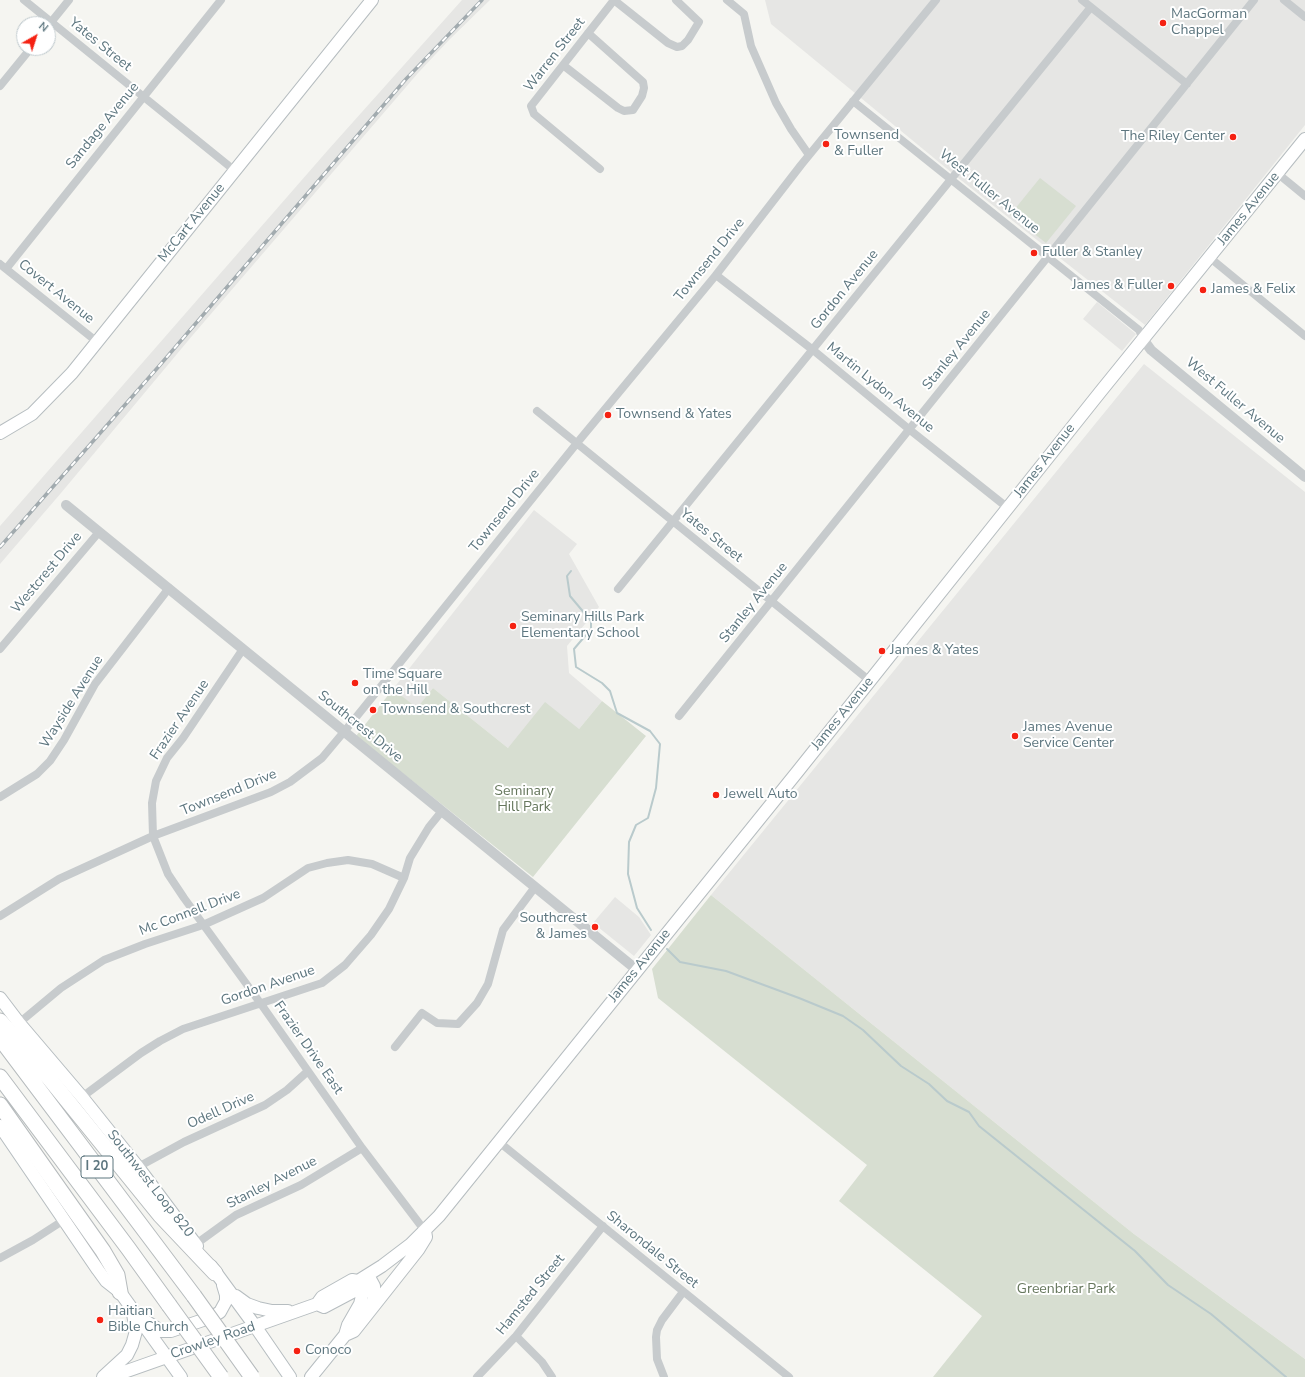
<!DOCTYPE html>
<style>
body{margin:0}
#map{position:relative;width:1305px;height:1377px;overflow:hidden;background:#f5f5f1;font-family:"Nunito Sans",sans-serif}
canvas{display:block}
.north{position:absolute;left:16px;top:16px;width:40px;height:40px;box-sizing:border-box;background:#fff;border:1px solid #bec8cc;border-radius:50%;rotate:39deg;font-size:11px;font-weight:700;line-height:16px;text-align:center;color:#5d767f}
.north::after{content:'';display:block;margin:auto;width:14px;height:18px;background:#f52112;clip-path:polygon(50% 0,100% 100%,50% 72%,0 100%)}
</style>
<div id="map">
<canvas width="1305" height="1377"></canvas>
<div class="north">N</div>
</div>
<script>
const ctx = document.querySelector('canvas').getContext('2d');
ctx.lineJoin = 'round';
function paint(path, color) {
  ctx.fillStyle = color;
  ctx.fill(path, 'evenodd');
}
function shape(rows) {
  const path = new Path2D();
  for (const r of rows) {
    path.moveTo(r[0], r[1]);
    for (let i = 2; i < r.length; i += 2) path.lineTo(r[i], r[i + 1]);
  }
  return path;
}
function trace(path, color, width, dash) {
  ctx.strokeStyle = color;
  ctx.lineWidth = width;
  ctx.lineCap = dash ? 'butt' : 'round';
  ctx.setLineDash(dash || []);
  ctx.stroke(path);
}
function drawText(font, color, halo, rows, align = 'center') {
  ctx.font = font + ' "Nunito Sans",sans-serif';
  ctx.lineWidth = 4;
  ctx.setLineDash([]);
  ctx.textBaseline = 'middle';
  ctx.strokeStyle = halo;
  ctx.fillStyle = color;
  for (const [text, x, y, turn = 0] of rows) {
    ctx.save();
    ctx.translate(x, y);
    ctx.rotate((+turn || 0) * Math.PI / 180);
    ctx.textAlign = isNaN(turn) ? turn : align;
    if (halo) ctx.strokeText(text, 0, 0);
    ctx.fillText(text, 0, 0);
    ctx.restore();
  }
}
const built = shape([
 [462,0,490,0,450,39,418,73,192,336,61,493,0,564,0,526,328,150],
 [765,0,1305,0,1305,125,1145,325,957,177,771,24],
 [1097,302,1136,334,1122,351,1083,319],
 [1144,364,1305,492,1305,1359,1134,1234,711,895],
 [534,510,577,544,569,554,599,607,567,646,569,673,602,701,579,729,508,748,433,688,417,709,393,689],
 [615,897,639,917,651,935,634,956,593,923]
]);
const green = shape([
 [1040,178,1076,206,1046,243,1010,215],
 [433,688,508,748,545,702,579,729,602,701,646,736,533,877,356,736,393,689,417,708],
 [711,895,1134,1234,1305,1359,1305,1377,933,1377,982,1316,839,1201,867,1165,658,998,652,969]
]);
const stream = shape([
 [571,571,567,576,570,596,591,621,591,629,574,649,576,667,602,683,610,691,617,713,650,731,660,744,656,788,648,818,636,825,629,842,628,874,637,908,651,930],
 [667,949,680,962,726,971,799,998,843,1016,863,1030,901,1066,929,1084,947,1101,969,1112,979,1126,1135,1251,1168,1285,1211,1314,1286,1377]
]);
const minor = shape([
 [24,0,234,170],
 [727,0,744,14,751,46,776,103,791,129,809,155],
 [1082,0,1187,84],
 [1284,0,1305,17],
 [48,26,69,0],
 [563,65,618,108,624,111,633,110,642,96,644,88,643,82,588,33],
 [0,86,31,48],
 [853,101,1139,330,1143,339],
 [600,169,534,114,531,106,614,0,668,43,677,47,682,46,688,40,699,22,676,0],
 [1277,173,1305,196],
 [1209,257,1305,336],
 [0,264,96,341],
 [6,269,221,0],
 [716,275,813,350,910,430,1008,508],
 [537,411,870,681],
 [618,589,1091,7],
 [0,649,99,532],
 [243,649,183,738,167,758,156,781,152,803,153,836,168,874,184,898,261,1004,362,1148,425,1231],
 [679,716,1254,0],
 [0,797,37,774,50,761,64,740,95,684,169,588],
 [0,916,59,879,153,836,271,792,290,782,322,758,353,721,577,443,716,275,801,165,936,0],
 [19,1023,61,988,104,960,145,944,203,925,263,898,308,868,327,863,348,860,372,864,404,878],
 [395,1047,422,1013,437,1023,458,1024,477,1003,488,984,503,930,535,887],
 [82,1097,141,1053,160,1041,183,1029,322,983,345,965,371,935,389,909,404,878,410,858,429,827,442,811],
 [499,1142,789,1377],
 [138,1167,184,1142,265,1105,287,1090,308,1071],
 [196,1244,236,1215,301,1185,362,1148],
 [0,1258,33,1240,64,1220],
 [516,1336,542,1362,552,1377],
 [477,1377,516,1336,603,1226],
 [664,1377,657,1359,656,1337,657,1330,662,1320,683,1292]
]);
const tertiary = shape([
 [1143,339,1151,350,1305,477],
 [66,505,637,970]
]);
const secondary = shape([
 [0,433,32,414,72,373,372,0],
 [0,998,19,1023,82,1097,138,1167,197,1246],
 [0,1126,98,1270,106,1281,120,1292,181,1377],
 [211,1266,255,1326,290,1377],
 [236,1296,247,1304,258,1308,272,1311,288,1311],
 [317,1304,322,1297,352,1280,358,1281,382,1266,411,1244,439,1216,798,771,1101,391,1305,139],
 [369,1312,418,1250,426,1237,425,1231],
 [144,1320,161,1331,171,1331,212,1317,220,1312,226,1301,226,1295,223,1285],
 [345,1335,354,1331,369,1312,374,1299,374,1286,368,1275],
 [103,1377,127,1355,132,1345,136,1331,133,1314],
 [110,1377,317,1304,324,1307,358,1289,358,1281],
 [311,1377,345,1335,348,1325,360,1304,366,1280]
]);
const motorway = shape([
 [0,1021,32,1057,160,1215,215,1273],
 [0,1038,194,1296],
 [0,1077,128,1248,169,1305],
 [0,1105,103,1251,117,1275,120,1292]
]);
const rail = shape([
 [0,547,160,365,406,79,482,0]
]);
const motorwayBridge = shape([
 [194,1296,252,1377],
 [169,1305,221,1377]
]);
const markers = [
 [1163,23,4,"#f52112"],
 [1233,137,4,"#f52112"],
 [826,144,4,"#f52112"],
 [1034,253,4,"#f52112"],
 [1171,286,4,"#f52112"],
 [1203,290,4,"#f52112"],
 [608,415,4,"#f52112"],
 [513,626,4,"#f52112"],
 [882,651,4,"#f52112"],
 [355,683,4,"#f52112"],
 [373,710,4,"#f52112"],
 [1015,736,4,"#f52112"],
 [716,795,4,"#f52112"],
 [595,927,4,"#f52112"],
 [100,1320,4,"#f52112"],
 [297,1351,4,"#f52112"]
];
const shields = [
 [97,1167,32]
];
const shieldNames = [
 ["I 20",97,1167]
];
const poiNames = [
 ["MacGorman",1171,15],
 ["Chappel",1171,31],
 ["Townsend",834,136],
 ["& Fuller",834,152],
 ["The Riley Center",1225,137,"right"],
 ["Fuller & Stanley",1042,253],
 ["James & Fuller",1163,286,"right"],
 ["James & Felix",1211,290],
 ["Townsend & Yates",616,415],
 ["Seminary Hills Park",521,618],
 ["Elementary School",521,634],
 ["James & Yates",890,651],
 ["Time Square",363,675],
 ["on the Hill",363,691],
 ["Townsend & Southcrest",381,710],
 ["James Avenue",1023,728],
 ["Service Center",1023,744],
 ["Jewell Auto",724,795],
 ["Southcrest",587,919,"right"],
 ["& James",587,935,"right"],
 ["Haitian",108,1312],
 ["Bible Church",108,1328],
 ["Conoco",305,1351]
];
const streetNames = [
 ["Yates Street",100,45,39],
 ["Warren Street",555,55,-52],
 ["Sandage Avenue",103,126,-51],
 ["West Fuller Avenue",989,192,39],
 ["James Avenue",1249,209,-51],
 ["McCart Avenue",192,223,-51],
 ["Townsend Drive",710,260,-51],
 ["Gordon Avenue",845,290,-51],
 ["Covert Avenue",56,292,39],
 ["Stanley Avenue",957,350,-51],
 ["Martin Lydon Avenue",880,388,39],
 ["West Fuller Avenue",1235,401,40],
 ["James Avenue",1045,461,-52],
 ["Townsend Drive",505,511,-51],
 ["Yates Street",711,536,39],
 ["Westcrest Drive",47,573,-50],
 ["Stanley Avenue",754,603,-51],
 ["Wayside Avenue",72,702,-58],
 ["James Avenue",843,714,-51],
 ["Frazier Avenue",180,720,-56],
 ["Southcrest Drive",360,727,39],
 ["Townsend Drive",229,793,-22],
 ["Mc Connell Drive",190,913,-21],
 ["James Avenue",640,966,-51],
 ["Gordon Avenue",268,986,-19],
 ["Frazier Drive East",308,1048,55],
 ["Odell Drive",221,1111,-24],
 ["Stanley Avenue",272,1183,-27],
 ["Southwest Loop 820",150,1184,52],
 ["Sharondale Street",652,1250,39],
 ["Hamsted Street",531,1295,-51],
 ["Crowley Road",213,1341,-19]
];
const parkNames = [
 ["Seminary",524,792],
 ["Hill Park",524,808],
 ["Greenbriar Park",1066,1290]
];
paint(built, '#e6e6e4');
paint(green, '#d7ded1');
trace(stream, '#b9cacc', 2);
trace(secondary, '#b6bdc0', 14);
trace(motorway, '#b6bbbd', 17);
trace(minor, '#c7cbcd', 8);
trace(tertiary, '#c7cbcd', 10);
trace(secondary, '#fff', 12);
trace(motorway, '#fff', 15);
trace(rail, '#a2abaf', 3.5);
trace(rail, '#fff', 2, [6]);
trace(motorwayBridge, '#b6bbbd', 17, []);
trace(motorwayBridge, '#fff', 15);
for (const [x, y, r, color] of markers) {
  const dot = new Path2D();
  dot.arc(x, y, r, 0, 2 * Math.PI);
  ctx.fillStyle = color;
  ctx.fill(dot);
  trace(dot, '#fff', 1.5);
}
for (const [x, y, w] of shields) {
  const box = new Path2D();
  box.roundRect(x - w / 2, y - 11, w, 22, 3);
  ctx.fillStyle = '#fff';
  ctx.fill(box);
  trace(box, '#5d767f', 1);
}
drawText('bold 13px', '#5d767f', null, shieldNames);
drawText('14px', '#5d767f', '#fff', poiNames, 'left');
drawText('14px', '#5d767f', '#fff', streetNames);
drawText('14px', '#66775d', '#fff', parkNames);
</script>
